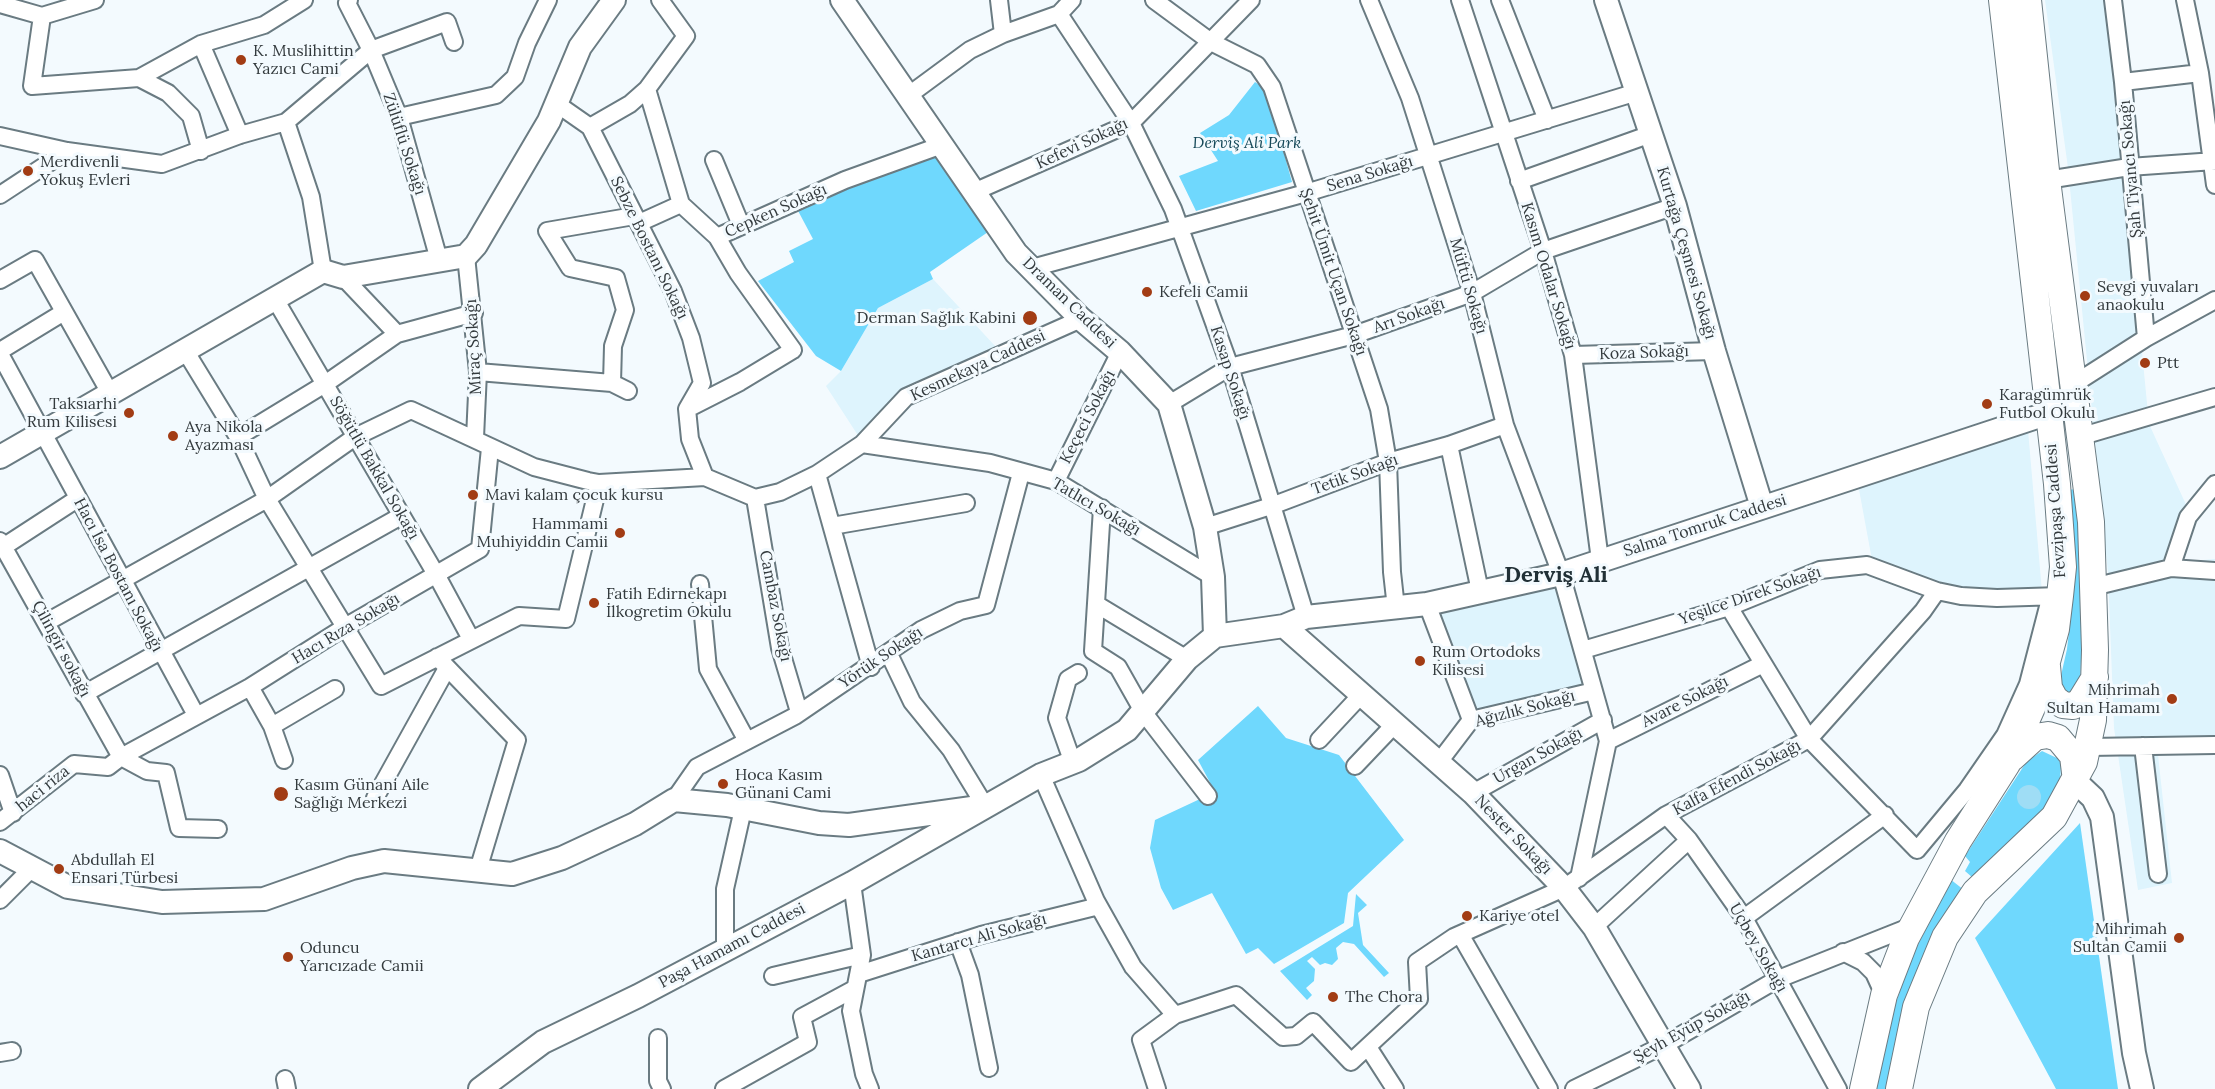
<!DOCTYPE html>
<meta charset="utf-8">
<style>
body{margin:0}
canvas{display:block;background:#f3fafe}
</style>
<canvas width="2215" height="1089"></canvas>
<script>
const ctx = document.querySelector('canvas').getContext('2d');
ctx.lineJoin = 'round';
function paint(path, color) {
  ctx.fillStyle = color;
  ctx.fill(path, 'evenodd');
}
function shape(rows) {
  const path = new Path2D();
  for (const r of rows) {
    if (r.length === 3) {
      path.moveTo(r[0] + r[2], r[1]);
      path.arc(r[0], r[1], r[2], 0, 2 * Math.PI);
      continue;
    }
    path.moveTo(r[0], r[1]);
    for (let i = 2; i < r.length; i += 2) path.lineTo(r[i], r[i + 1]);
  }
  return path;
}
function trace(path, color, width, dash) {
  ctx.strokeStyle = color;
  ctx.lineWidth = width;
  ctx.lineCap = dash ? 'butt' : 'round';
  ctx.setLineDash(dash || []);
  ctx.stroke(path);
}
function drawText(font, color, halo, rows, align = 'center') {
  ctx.font = font + ' Lora,serif';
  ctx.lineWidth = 6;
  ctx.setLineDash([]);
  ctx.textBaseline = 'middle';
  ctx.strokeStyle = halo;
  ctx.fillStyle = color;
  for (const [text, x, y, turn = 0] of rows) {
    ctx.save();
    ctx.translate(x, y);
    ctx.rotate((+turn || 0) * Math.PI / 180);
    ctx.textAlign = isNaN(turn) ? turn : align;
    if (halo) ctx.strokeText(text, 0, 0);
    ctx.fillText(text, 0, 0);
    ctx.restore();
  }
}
const built = shape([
 [2045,0,2108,0,2149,424,2194,522,2180,562,2215,559,2215,739,2166,739,2158,755,2172,883,2138,890,2114,728,2108,573,2068,168],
 [933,279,996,347,905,391,859,437,826,386,841,371,878,308],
 [2028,430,2042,592,1945,590,1872,560,1858,484],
 [1556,581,1588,688,1475,716,1440,613]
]);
const green = shape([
 [1255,82,1266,89,1292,182,1196,211,1179,176,1218,161,1200,133,1229,115],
 [935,155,988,232,930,272,933,279,878,308,841,371,816,356,758,281,794,262,789,251,813,239,796,207],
 [2077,489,2082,635,2080,687,2076,694,2062,693,2060,680,2067,649,2072,606,2066,490],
 [1258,706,1286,738,1339,755,1404,840,1348,893,1344,923,1274,964,1258,948,1246,954,1212,893,1173,910,1161,888,1150,848,1155,820,1215,792,1198,760],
 [2042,751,2059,759,2061,766,2060,781,2044,811,1973,878,1965,871,1970,862,1965,856,2027,761],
 [2080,823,2118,1089,2056,1089,1975,938],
 [1950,879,1964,890,1890,1089,1875,1089,1889,1023,1911,959],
 [1356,894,1367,905,1358,913,1363,945,1389,973,1384,977,1354,944,1343,942,1336,948,1338,959,1332,965,1325,963,1320,965,1312,957,1307,961,1315,969,1314,981,1306,988,1312,995,1307,1000,1280,971,1353,926]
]);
const water = shape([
 [2029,797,12]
]);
const street = shape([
 [349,0,347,3,371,50,399,117,439,260],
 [660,0,686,36,647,89,681,204,717,237,738,273,793,350,740,382,687,409],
 [999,0,1003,34],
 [1154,0,1211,42,1257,65,1272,87,1379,409,1388,462,1392,572,1396,608],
 [1369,0,1410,98,1472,293,1505,425,1561,574,1608,741,1579,878],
 [1460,0,1543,251,1573,355,1600,560],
 [1500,0,1547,120],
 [2113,0,2123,82,2146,338],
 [2185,0,2200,73,2215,185],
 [0,4,42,16,95,0],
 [1059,14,1131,123,1173,209,1230,367,1306,617],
 [42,16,32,86,139,78,168,93,191,116,201,151],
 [201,44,240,135],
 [139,78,201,44,264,25,304,0],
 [2123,82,2200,73],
 [909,95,970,50,1003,34,1059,14,1072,0],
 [557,104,590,127,673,291,691,338,702,383,687,409,690,439,705,477],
 [399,117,496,95,515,77,527,43,548,0],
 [286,122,311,197,323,271],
 [590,127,630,104,647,89],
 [0,136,67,151,162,164,240,135,286,122,371,50,447,22,454,42],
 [714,160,741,225],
 [2047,180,2129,167,2215,161],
 [1519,181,1651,134],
 [976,191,1131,123,1251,0],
 [0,195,67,151],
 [639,223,681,204],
 [717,237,845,180,942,145],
 [466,256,478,372,475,438],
 [1032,268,1306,193,1637,92],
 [343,277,397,334],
 [0,280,35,260,110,393],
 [275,299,437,576,471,639],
 [0,351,64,312],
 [186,352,238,437,267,499,381,686,519,616,566,619,599,483],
 [0,354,196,715],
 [1573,355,1714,351],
 [478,372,612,383,628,391],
 [612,383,613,346,625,310,616,278,570,268,547,231,634,216],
 [2074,384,2146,338,2215,300],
 [1169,404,1230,367,1354,335,1472,293,1543,251,1675,206],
 [238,437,325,384,397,334,474,313],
 [2079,437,2215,397],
 [862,444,990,463,1056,481,1213,577],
 [1449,445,1480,591],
 [817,474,871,667],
 [1056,481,1120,352],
 [755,498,780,648,799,712],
 [1102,508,1093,651,1118,667,1144,713,1208,796],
 [832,526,966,503],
 [1205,527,1274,505,1388,462,1449,445,1505,425],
 [0,541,121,757],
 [0,549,77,499],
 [2171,568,2188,517,2215,484],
 [700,584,708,669,747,741],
 [2093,587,2171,568,2215,571],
 [1096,604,1187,659],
 [1427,604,1471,720],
 [1729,607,1809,739,1917,850,1967,790,2005,735,2028,684,2050,599],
 [47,622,267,499,355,437,411,410,534,467,588,481,599,483,705,477,755,498,780,492,817,474,862,444,906,397,1081,319],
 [1583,650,1729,607,1820,570,1867,565,1937,591,1961,596,1997,598,2060,596],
 [889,654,912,702,951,750,985,806],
 [437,657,517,740,478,870],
 [250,687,272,726,284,760],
 [84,694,401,516],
 [272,726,335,689],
 [1319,740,1361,695],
 [1608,741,1763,664],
 [2143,746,2158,874],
 [2089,747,2215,745],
 [121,757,147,771,166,773,179,828,218,829],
 [1439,762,1471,720,1594,691],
 [1073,763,1057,718,1068,679,1078,673],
 [1355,766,1394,725],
 [0,775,13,813],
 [1041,775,1096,901,1133,967,1175,1015],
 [1473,793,1603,720],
 [375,798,446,670],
 [674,800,697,767,795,716,921,630,960,611,986,605,1021,473],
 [1666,815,1689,840,1744,918,1838,1089],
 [0,822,74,764,108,767,121,757,250,687,345,627,480,549,490,448],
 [852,883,862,955,851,1011,864,1074,870,1089],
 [0,900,31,869],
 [1744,918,1885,815],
 [1594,927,1689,840],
 [1461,936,1549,1089],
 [958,942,970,975,989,1068],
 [725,950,725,889,743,809],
 [1843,952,1863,962,1874,973,1884,995],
 [859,974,981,935,1099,906],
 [773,976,862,955],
 [658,1038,658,1081,662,1089],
 [1368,1047,1395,1089],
 [0,1053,12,1051],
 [285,1079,287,1089],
 [724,1089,808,1042,802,1017,854,989],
 [1157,1089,1141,1040,1175,1015,1236,995,1283,1037,1296,1036,1313,1022,1351,1062,1419,999,1417,962,1454,937,1564,888,1666,815,1809,739,1923,611,1937,591],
 [1574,1089,1664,1045,1776,980,1912,926]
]);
const secondary = shape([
 [842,0,1016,253,1081,319,1120,352,1169,404,1205,527,1213,577,1215,636],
 [1606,0,1675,206,1714,351,1762,507],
 [0,457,323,271,343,277,466,256,476,245,549,121,580,47,614,0],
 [1284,626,1473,793,1564,888,1594,927,1689,1089],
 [2076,782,2093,798,2102,817,2134,1053,2142,1089],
 [0,851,68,887,162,902,264,899,352,868,384,861,512,874,562,858,635,824,674,800,727,805,819,823,849,825,972,808],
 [480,1089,543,1042,638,996,852,883,1041,775,1079,760,1127,730,1187,659,1215,636,1284,626,1306,617,1427,604,1561,574,2049,413]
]);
const primary = shape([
 [2047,666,2049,688,2055,699,2063,705,2073,706,2079,703,2095,677],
 [2012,758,2035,737,2048,735,2058,738,2073,756,2076,781],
 [1863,1089,1884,995,1906,938,1958,841,2007,764,2038,694,2056,629,2060,596,2063,567,2057,484,2002,0],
 [1899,1089,1916,1007,1945,937,1975,892,2054,817,2084,762,2093,720,2095,650,2091,522,2047,180,2028,0]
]);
const markers = [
 [241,60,6,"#a23c14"],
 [28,171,6,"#a23c14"],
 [1147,292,6,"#a23c14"],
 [2085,296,6,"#a23c14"],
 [1030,318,8,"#a23c14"],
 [2145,363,6,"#a23c14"],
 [1987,404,6,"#a23c14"],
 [129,413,6,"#a23c14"],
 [173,436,6,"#a23c14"],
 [473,495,6,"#a23c14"],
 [620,533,6,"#a23c14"],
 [594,603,6,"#a23c14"],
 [1420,661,6,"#a23c14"],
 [2172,699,6,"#a23c14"],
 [723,784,6,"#a23c14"],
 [281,794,8,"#a23c14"],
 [59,869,6,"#a23c14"],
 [1467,916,6,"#a23c14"],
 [2179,938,6,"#a23c14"],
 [288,957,6,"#a23c14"],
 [1333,997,6,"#a23c14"]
];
const poiNames = [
 ["K. Muslihittin",253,51],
 ["Yazıcı Cami",253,69],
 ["Merdivenli",40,162],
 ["Yokuş Evleri",40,180],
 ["Sevgi yuvaları",2097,287],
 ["anaokulu",2097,305],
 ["Kefeli Camii",1159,292],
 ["Derman Sağlık Kabini",1016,318,"right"],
 ["Ptt",2157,363],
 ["Karagümrük",1999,395],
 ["Futbol Okulu",1999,413],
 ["Taksıarhi",117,404,"right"],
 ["Rum Kilisesi",117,422,"right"],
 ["Aya Nikola",185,427],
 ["Ayazması",185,445],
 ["Mavi kalam çocuk kursu",485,495],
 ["Hammami",608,524,"right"],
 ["Muhiyiddin Camii",608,542,"right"],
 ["Fatih Edirnekapı",606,594],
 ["İlkogretim Okulu",606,612],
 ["Rum Ortodoks",1432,652],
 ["Kilisesi",1432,670],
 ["Mihrimah",2160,690,"right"],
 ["Sultan Hamamı",2160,708,"right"],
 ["Hoca Kasım",735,775],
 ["Günani Cami",735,793],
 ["Kasım Günani Aile",294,785],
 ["Sağlığı Merkezi",294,803],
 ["Abdullah El",71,860],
 ["Ensari Türbesi",71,878],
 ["Kariye otel",1479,916],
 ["Mihrimah",2167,929,"right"],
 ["Sultan Camii",2167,947,"right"],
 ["Oduncu",300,948],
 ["Yarıcızade Camii",300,966],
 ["The Chora",1345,997]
];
const parkNames = [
 ["Derviş Ali Park",1247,143]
];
const streetNames = [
 ["Zülüflü Sokağı",404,144,72],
 ["Kefevi Sokağı",1082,144,-25],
 ["Şah Tiyancı Sokağı",2131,169,-95],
 ["Sena Sokağı",1370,174,-17],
 ["Cepken Sokağı",776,211,-24],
 ["Sebze Bostanı Sokağı",649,248,64],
 ["Kurtağa Çeşmesi Sokağı",1686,253,74],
 ["Şehit Ümit Uçan Sokağı",1333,272,71],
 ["Kasım Odalar Sokağı",1548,276,73],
 ["Müftü Sokağı",1468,286,74],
 ["Draman Caddesi",1069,303,44],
 ["Arı Sokağı",1409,316,-20],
 ["Miraç Sokağı",474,347,-93],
 ["Koza Sokağı",1644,353,-2],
 ["Kesmekaya Caddesi",978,366,-25],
 ["Kasap Sokağı",1230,373,72],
 ["Keçeci Sokağı",1088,417,-63],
 ["Söğütlü Bakkal Sokağı",374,468,60],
 ["Tetik Sokağı",1355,475,-20],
 ["Tatlıcı Sokağı",1096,507,30],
 ["Fevzipaşa Caddesi",2056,511,-94],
 ["Salma Tomruk Caddesi",1705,526,-18],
 ["Hacı İsa Bostanı Sokağı",118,575,62],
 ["Yeşilce Direk Sokağı",1750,596,-19],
 ["Cambaz Sokağı",775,606,79],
 ["Hacı Rıza Sokağı",346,629,-31],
 ["Çilingir sokağı",61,649,62],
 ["Yörük Sokağı",881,658,-34],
 ["Avare Sokağı",1685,702,-27],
 ["Ağızlık Sokağı",1525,709,-15],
 ["Urgan Sokağı",1538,756,-29],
 ["Kalfa Efendi Sokağı",1737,778,-28],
 ["haci riza",43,789,-39],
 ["Nester Sokağı",1513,835,46],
 ["Kantarcı Ali Sokağı",979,938,-16],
 ["Paşa Hamamı Caddesi",732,946,-28],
 ["Uçbey Sokağı",1758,948,60],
 ["Şeyh Eyüp Sokağı",1692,1027,-29]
];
const districtNames = [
 ["Derviş Ali",1556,576]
];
paint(built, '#def4fd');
paint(green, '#6fd8fd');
paint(water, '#9fddf5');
trace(street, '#6a7b82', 20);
trace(secondary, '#6a7b82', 26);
trace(primary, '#6a7b82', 28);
trace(street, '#fff', 16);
trace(secondary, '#fff', 22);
trace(primary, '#fff', 26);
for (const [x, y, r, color] of markers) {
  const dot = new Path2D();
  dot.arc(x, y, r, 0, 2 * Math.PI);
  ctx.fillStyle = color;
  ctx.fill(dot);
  trace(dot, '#f3fafe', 2);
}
drawText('16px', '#333a3d', '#f3fafe', poiNames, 'left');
drawText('italic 16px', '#154858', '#f3fafe', parkNames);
drawText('16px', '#333a3d', '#f3fafe', streetNames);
drawText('bold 22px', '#213036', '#f3fafe', districtNames);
</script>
